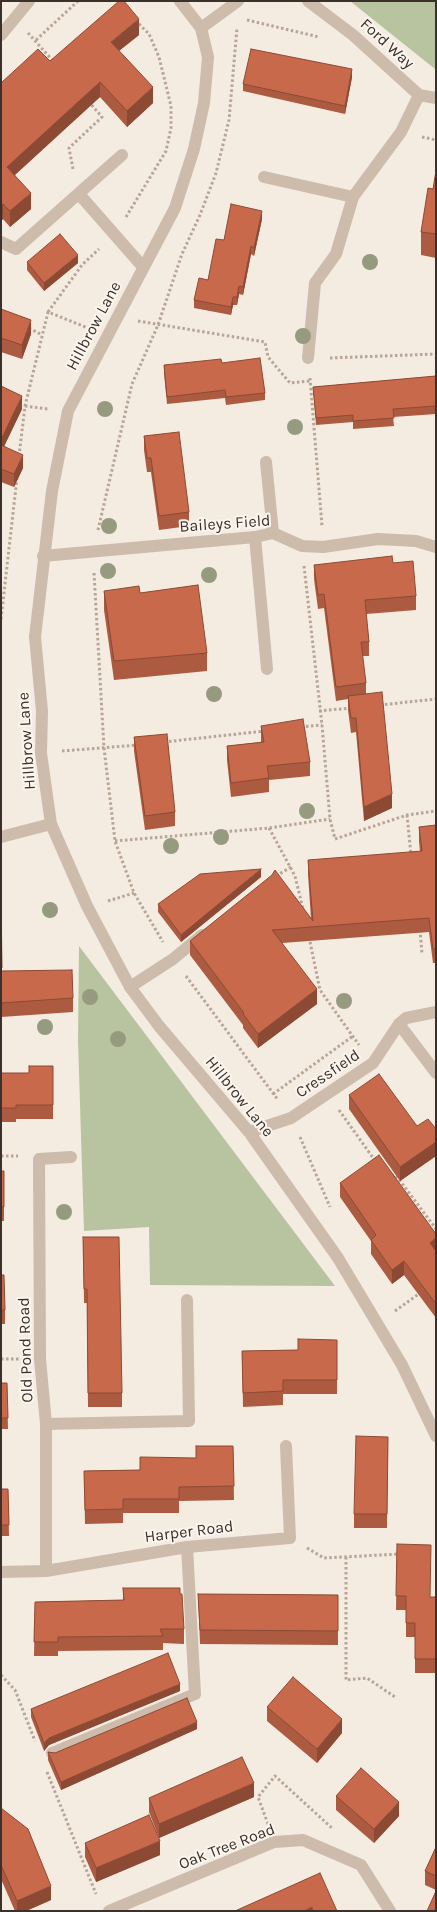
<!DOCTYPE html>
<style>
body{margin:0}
#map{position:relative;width:437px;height:1912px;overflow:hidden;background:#f4ebe1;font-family:Karla,sans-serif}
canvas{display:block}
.frame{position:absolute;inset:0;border:2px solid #3b302b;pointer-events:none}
</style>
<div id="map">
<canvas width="437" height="1912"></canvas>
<div class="frame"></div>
</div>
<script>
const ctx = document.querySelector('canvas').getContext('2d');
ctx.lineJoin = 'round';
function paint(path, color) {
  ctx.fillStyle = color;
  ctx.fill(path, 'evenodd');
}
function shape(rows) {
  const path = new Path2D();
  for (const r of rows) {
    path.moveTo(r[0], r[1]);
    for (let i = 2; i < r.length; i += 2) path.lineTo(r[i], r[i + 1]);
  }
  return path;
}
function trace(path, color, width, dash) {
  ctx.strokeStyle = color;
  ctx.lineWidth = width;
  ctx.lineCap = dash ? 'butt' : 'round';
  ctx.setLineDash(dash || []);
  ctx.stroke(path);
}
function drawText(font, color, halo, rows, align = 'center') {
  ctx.font = font + ' Karla,sans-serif';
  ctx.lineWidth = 4;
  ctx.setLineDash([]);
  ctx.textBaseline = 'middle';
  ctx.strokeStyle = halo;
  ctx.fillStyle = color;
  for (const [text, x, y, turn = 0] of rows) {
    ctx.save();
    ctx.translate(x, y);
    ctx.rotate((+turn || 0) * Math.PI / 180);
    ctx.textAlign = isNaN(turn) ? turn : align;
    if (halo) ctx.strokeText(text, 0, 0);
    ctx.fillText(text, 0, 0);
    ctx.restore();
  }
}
const green = shape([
 [350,1,436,1,436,69,435,69],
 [79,946,335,1286,150,1285,149,1227,84,1231,78,1041]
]);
const path = shape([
 [247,20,319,37],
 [28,33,54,62],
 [36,40,78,1],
 [422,137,436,140],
 [73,169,69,148,102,117,89,102],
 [126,217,166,151,171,128,171,106,159,57,149,34,137,22],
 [48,312,82,265,99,249],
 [138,321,265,342,268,357,290,383,310,381],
 [29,328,42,335],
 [330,358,436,354],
 [310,378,322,526],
 [25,406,48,409],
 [19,456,25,406,48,312,88,328],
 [98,530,132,384,158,325,182,254,200,215,216,173,229,120,237,28],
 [304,566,322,725,330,819,335,839,407,815,436,811],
 [94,573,104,748,115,841,134,893,163,942],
 [1,619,17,478],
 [380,705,436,699],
 [319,711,351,708],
 [301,727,322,725],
 [164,742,265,731],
 [62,751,138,745],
 [407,815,411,855],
 [269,828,295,876,303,909],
 [115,841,269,828,330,819],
 [276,876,291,867],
 [108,901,134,893],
 [420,930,422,954],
 [309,937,320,990,359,1045],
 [186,976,278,1100],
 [273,1094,353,1036],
 [339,1110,376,1162],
 [300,1137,330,1207],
 [1,1156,18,1156],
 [391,1174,398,1178,436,1229],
 [395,1311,420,1293],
 [1,1359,20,1359],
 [307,1548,324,1558,400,1554],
 [346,1557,346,1680,367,1678,395,1697],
 [1,1675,15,1690,35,1741],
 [47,1772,96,1894],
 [268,1824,258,1797,275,1776,333,1829]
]);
const service = shape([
 [264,177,353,197,336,254,315,283,308,358],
 [79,194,143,267],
 [1,242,16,249,122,155],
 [266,462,273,533],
 [255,537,267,669],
 [130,987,173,959,202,935],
 [399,1024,436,1073],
 [46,1424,189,1421,187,1300],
 [52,1753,195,1694,187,1547]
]);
const minor = shape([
 [180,1,201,28,208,57,204,103,194,149,175,208,68,411,52,491,35,637,42,711,41,753,51,824,87,906,130,987,159,1026,249,1132,338,1258,402,1365,436,1436],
 [308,1,353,35,419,95,436,98],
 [201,28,238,1],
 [1,35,29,1],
 [353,197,401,132,419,95],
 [43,556,255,537,273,533,302,546,323,547,378,539,416,541,436,547],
 [1,837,51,824],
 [249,1132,291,1118,373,1063,399,1024,406,1018,436,1012],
 [46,1571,46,1424,40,1359,39,1159,71,1157],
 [1,1572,46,1571,187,1547,290,1538,286,1446],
 [109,1911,274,1842,303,1840,361,1865,390,1911]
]);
const trees = [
 [370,262],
 [303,336],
 [105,409],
 [295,427],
 [109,526],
 [108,571],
 [209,575],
 [214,694],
 [307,811],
 [221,837],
 [171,846],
 [50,910],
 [90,997],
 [344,1001],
 [45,1027],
 [118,1039],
 [64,1212]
];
const wall = shape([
 [139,35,119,51,153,103,127,127,100,97,15,175,31,209,10,227,3,219,1,221,1,83,50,61],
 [352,77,345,114,243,91,243,84],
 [436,171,436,258,421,255,421,232,433,189],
 [262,219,254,256,251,254,243,295,239,294,237,305,233,305,231,315,194,308,194,300,208,280,224,240],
 [27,262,78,263,44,291,27,270],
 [1,309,31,334,22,359,1,352],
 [222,363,265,393,265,400,226,405,225,398,167,404,164,373,164,365],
 [436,376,436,414,393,417,394,426,353,429,353,422,316,425,313,387],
 [1,386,22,409,4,446,23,468,14,487,1,482],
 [144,436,189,512,189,526,159,530,151,472,147,472,144,450],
 [393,563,416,596,416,610,366,614,369,642,369,656,362,656,366,683,366,694,392,808,364,821,356,732,351,733,348,710,348,699,336,701,324,608,318,609,314,579,314,565],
 [104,591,140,593,207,653,207,671,114,680,104,610],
 [261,726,310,762,310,776,269,780,269,792,231,797,227,760,227,746,261,742],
 [134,737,175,812,175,826,145,830,134,751],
 [436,825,436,963,433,963,429,932,282,943,317,1004,258,1048,243,1028,243,1025,190,955,190,941,311,919,308,874,308,860,420,852,419,841,419,827],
 [261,877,181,942,158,912,158,904],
 [1,897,2,971,73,998,73,1012,1,1017],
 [53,1066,53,1119,16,1119,16,1122,1,1122,1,1073,29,1073],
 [349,1095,417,1126,436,1129,436,1156,400,1181,349,1109],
 [1,1171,4,1171,4,1221,1,1221],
 [340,1183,436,1234,436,1318,404,1275,392,1284,371,1254,371,1241,340,1197],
 [83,1237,122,1393,122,1407,88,1407,87,1303,84,1303],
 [1,1275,5,1310,5,1324,1,1324],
 [337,1340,337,1394,283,1394,283,1405,243,1407,242,1351,298,1350],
 [1,1383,7,1383,8,1429,1,1429],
 [388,1437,387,1528,354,1528,354,1514],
 [233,1446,234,1500,179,1501,179,1513,123,1513,123,1523,85,1524,84,1471,140,1470,196,1458],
 [1,1489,8,1489,9,1536,1,1536],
 [397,1544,430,1597,436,1597,436,1673,415,1673,415,1637,406,1637,406,1610,396,1610],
 [123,1588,180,1594,184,1629,184,1644,163,1643,163,1650,58,1651,58,1656,34,1656,35,1602,123,1600],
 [198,1594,338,1595,338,1645,200,1644],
 [180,1691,49,1745,44,1751,31,1717,31,1709],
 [267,1707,342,1733,317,1763,267,1721],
 [197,1729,61,1790,48,1760,48,1752,55,1753],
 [336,1796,399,1816,374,1843,336,1810],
 [254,1797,159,1838,149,1812,149,1798],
 [1,1808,51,1900,26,1911,15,1911,1,1879],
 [85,1843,160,1855,96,1882,85,1857],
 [436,1847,436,1890,425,1885,425,1871]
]);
const shadedWall = shape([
 [139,19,139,35,111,57,111,42],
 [352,69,352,77,345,114,345,106],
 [100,82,100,97,7,182,7,167],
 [153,87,153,103,127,127,127,111],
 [31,193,31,209,10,227,10,211],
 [3,204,3,219,1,221,1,205],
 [262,211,262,219,254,256,254,248],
 [251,246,251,254,243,295,243,287],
 [78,255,78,263,44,291,44,283],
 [239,286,239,294,237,305,237,297],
 [233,297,233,305,231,315,231,307],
 [31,320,31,334,22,359,22,345],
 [22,396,22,409,1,453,1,440],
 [23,455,23,468,14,487,14,474],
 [392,794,392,808,364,821,364,807],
 [261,869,261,877,181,942,181,935],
 [317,989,317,1004,258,1048,258,1034],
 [436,1142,436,1156,400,1181,400,1167],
 [436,1238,436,1252,430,1243],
 [404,1261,404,1275,392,1284,392,1270],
 [180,1684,180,1691,49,1745,44,1751,44,1743,49,1738],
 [342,1719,342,1733,317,1763,317,1749],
 [197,1722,197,1729,61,1790,61,1782],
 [254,1783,254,1797,159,1838,159,1824],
 [399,1802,399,1816,374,1843,374,1829],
 [160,1841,160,1855,96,1882,96,1868],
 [51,1886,51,1900,26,1911,17,1911,17,1901],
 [312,1907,312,1911,304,1911]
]);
const building = shape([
 [119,1,124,1,139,19,111,42,153,87,127,111,100,82,7,167,31,193,10,211,3,204,1,205,1,83,38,49,50,61,119,1],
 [251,49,352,69,345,106,243,84,251,49],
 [436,171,436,234,421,232,428,188,433,189,436,171],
 [231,204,262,211,254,248,251,246,243,287,239,286,237,297,233,297,231,307,194,300,199,278,208,280,216,239,224,240,231,204],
 [60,234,78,255,44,283,27,262,60,234],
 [1,309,31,320,22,345,1,338,1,309],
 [260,358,265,393,226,397,225,390,167,397,164,365,221,359,222,363,260,358],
 [436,376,436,406,393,409,394,418,353,421,353,415,316,418,313,387,436,376],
 [1,386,22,396,1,440,1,386],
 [179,432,189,512,159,516,151,458,147,458,144,436,179,432],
 [1,445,23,455,14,474,1,469,1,445],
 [392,556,393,563,413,561,416,596,365,600,369,642,361,642,366,683,336,687,324,594,318,595,314,565,392,556],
 [198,585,207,653,114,661,104,591,139,586,140,593,198,585],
 [382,692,392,794,364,807,356,718,351,718,348,696,382,692],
 [303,719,310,762,267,766,269,778,231,783,227,746,264,742,261,726,303,719],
 [167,734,175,812,145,816,134,737,167,734],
 [436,825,436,949,433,949,429,918,272,930,317,989,258,1034,243,1014,244,1013,190,941,272,875,275,870,313,921,308,860,422,851,419,827,436,825],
 [261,869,181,935,158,904,200,874,261,869],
 [1,897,2,968,1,968,1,897],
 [72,970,73,998,1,1003,1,971,72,970],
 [29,1066,53,1066,53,1105,16,1105,16,1108,1,1108,1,1073,29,1073,29,1066],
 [379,1074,417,1126,428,1119,436,1129,436,1142,400,1167,349,1095,379,1074],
 [379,1155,436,1234,436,1238,430,1243,436,1251,436,1304,404,1261,392,1270,371,1240,376,1235,340,1183,379,1155],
 [1,1171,4,1171,4,1207,1,1207,1,1171],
 [83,1237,119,1237,122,1393,88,1393,87,1289,84,1289,83,1237],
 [1,1275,4,1275,5,1310,1,1310,1,1275],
 [298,1339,337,1340,337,1380,283,1380,283,1391,243,1393,242,1351,298,1350,298,1339],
 [1,1383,7,1383,8,1418,1,1418,1,1383],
 [356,1436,388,1437,387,1514,354,1514,356,1436],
 [196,1446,233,1446,234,1486,179,1487,179,1499,123,1499,123,1509,85,1510,84,1471,140,1470,140,1457,196,1458,196,1446],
 [1,1489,8,1489,9,1525,1,1525,1,1489],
 [397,1544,431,1545,430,1597,436,1597,436,1659,415,1659,415,1623,406,1623,406,1596,396,1596,397,1544],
 [123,1588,180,1588,180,1594,182,1594,184,1629,160,1629,163,1636,58,1637,58,1642,34,1642,35,1602,124,1600,123,1588],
 [198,1594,338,1595,338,1631,200,1630,198,1594],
 [168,1653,180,1684,49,1738,44,1743,31,1709,168,1653],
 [293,1677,342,1719,317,1749,267,1707,293,1677],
 [187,1698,197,1722,61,1782,48,1752,55,1753,187,1698],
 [242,1757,254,1783,159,1824,149,1798,242,1757],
 [361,1768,399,1802,374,1829,336,1796,361,1768],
 [1,1808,28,1829,51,1886,17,1901,1,1865,1,1808],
 [149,1815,160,1841,96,1868,85,1843,149,1815],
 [436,1847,436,1876,425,1871,436,1847],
 [320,1873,337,1911,313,1911,312,1907,304,1911,235,1911,320,1873],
 [436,1891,436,1911,427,1911,436,1891]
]);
const streetNames = [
 ["Ford Way",387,44,42],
 ["Hillbrow Lane",94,326,-62],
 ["Baileys Field",225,524,-4],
 ["Hillbrow Lane",27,741,-94],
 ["Cressfield",328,1074,-34],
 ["Hillbrow Lane",239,1097,51],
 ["Old Pond Road",26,1350,-92],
 ["Harper Road",189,1532,-7],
 ["Oak Tree Road",227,1847,-21]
];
paint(green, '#b8c4a0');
trace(path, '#b9a596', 3, [2.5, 2.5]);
trace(service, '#cdbbac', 12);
trace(minor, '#cdbbac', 12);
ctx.fillStyle = '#969b7f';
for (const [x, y] of trees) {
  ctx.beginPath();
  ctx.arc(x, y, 8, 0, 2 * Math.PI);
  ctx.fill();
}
paint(wall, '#ac5a40');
paint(shadedWall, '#8c4a34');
paint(building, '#c8694b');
trace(building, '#8c4a34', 1);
drawText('16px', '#3b302b', '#fbf5ee', streetNames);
</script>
